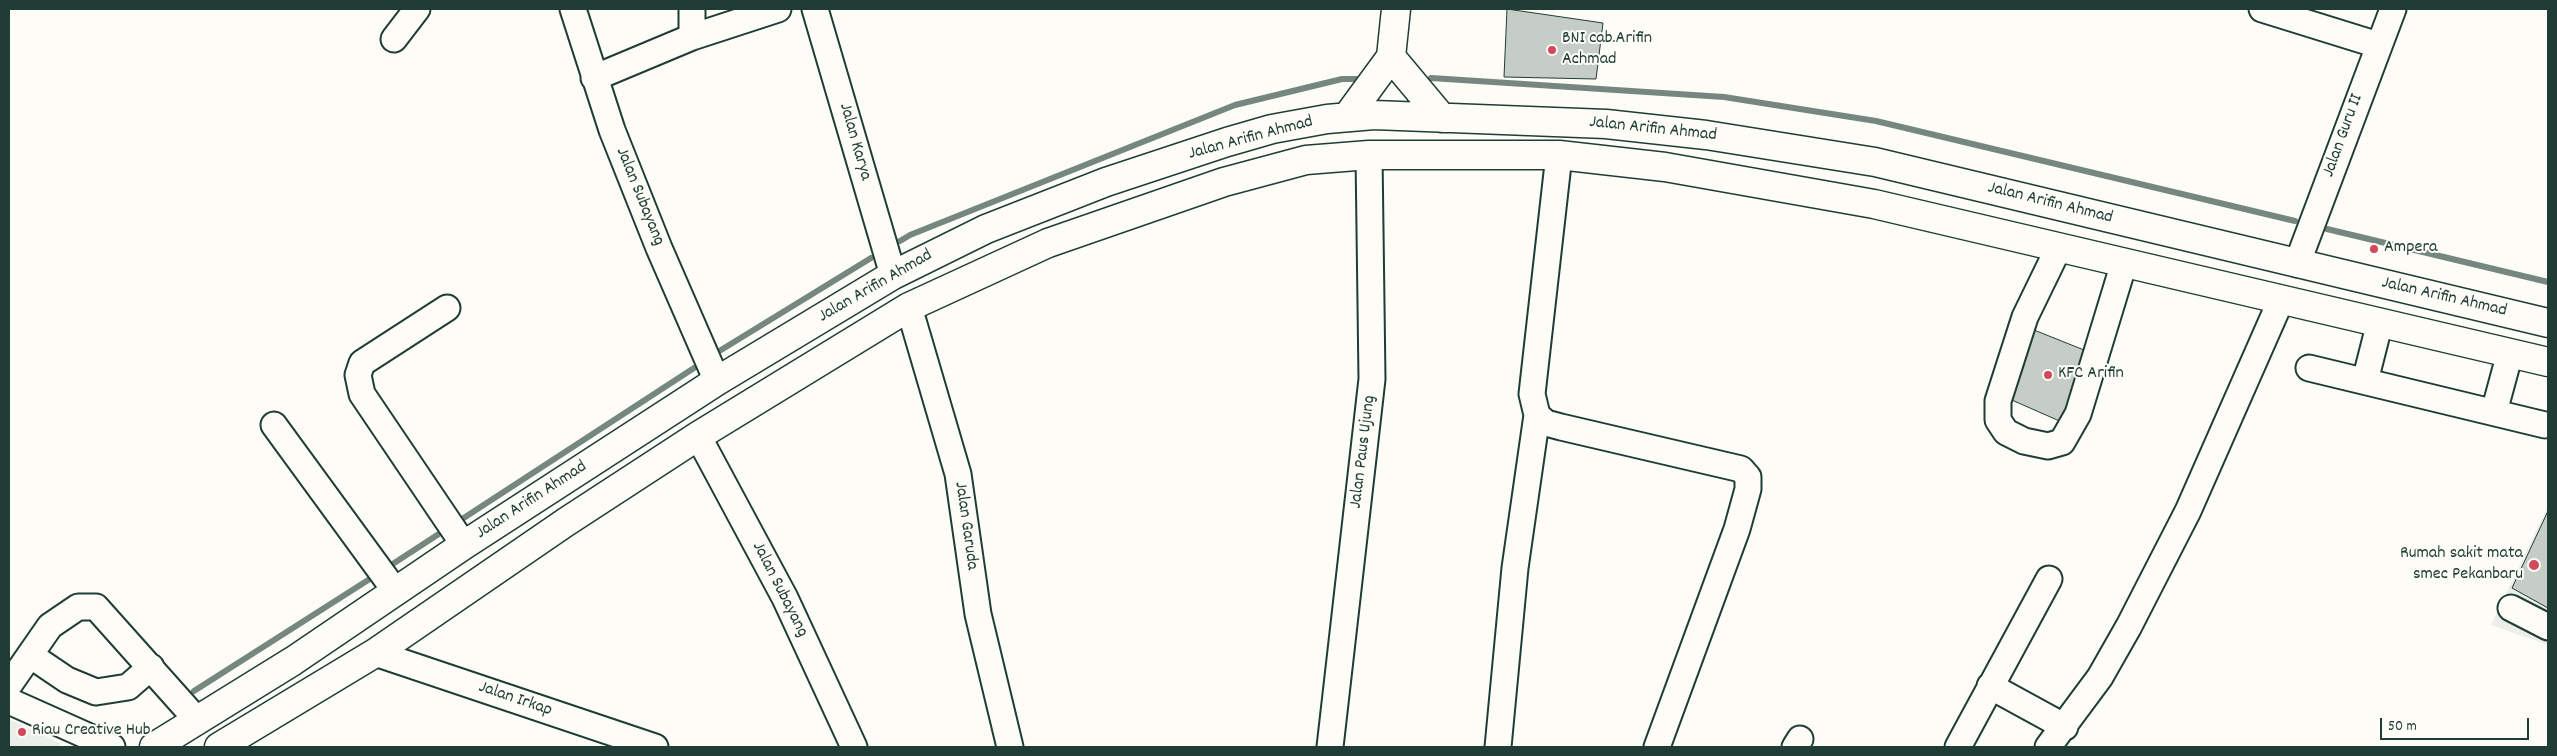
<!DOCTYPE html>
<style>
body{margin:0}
#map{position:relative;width:2557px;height:756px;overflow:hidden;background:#fdfcf7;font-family:Dekko,sans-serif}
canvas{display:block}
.frame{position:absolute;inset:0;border:10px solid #1f3d34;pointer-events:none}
.scale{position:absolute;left:2380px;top:718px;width:149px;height:22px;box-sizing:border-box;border:2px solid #1f3d34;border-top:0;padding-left:6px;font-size:15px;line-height:18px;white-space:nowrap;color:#1f3d34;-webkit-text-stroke:4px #fdfcf7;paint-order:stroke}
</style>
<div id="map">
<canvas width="2557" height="756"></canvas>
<div class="frame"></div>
<div class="scale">50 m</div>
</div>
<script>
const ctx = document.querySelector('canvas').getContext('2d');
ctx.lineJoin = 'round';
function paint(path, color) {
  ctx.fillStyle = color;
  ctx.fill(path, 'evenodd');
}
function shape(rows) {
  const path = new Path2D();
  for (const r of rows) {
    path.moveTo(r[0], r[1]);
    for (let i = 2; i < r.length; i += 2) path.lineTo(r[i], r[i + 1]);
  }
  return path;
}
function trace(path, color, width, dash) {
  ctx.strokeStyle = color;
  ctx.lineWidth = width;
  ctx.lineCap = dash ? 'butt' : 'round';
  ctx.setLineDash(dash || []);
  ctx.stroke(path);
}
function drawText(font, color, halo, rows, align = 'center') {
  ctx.font = font + ' Dekko,sans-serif';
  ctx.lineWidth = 4;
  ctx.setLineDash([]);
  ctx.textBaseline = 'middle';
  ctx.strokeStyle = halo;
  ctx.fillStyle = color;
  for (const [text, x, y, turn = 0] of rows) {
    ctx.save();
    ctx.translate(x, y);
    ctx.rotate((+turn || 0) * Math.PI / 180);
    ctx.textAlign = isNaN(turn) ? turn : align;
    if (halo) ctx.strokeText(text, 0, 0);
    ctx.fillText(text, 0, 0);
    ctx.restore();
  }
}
const built = shape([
 [2548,506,2548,645,2491,625],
 [9,719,62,744,57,747,9,747]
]);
const stream = shape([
 [1431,78,1724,97,1876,121,2295,221],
 [2327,229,2548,282],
 [900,241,910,235,1235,105,1342,79,1357,79],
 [721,350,871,258],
 [456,523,694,368],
 [385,569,448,528],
 [194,691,376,575]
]);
const building = shape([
 [1507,9,1603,23,1596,79,1504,77,1507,9],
 [2034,330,2089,352,2064,423,2005,397,2034,330],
 [2548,511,2548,608,2512,588,2548,511]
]);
const minor = shape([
 [573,9,612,130,659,248,717,381],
 [692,9,692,37],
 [815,9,893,275],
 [2262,9,2378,45],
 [394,39,417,9],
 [594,78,692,37,778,9],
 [1559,155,1532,394,1537,415,1546,423,1561,427,1741,469,1748,477,1748,489,1737,529,1657,747],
 [2059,247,2025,317,1998,401,1998,420,2006,432,2024,441,2048,446,2062,442,2078,414,2124,263],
 [2297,264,2393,9],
 [909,307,958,474,978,614,1010,747],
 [447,308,362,363,358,375,362,394,464,545],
 [2309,368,2545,425],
 [2365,381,2380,322],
 [2494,412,2510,353],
 [274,425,396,592],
 [698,436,785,598,854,747],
 [2511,608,2548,627],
 [375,653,655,747],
 [30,655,67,680,96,692,128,687,151,667],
 [9,685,50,626,78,607,96,607,197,720],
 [1990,686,2065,727],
 [9,701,112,747],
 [1330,747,1372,379,1369,155],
 [1498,747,1515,568,1537,415],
 [1795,747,1800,739],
 [1958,747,2049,579],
 [2048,747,2100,677,2129,626,2188,511,2281,300]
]);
const major = shape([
 [1391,57,1442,118],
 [1347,117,1391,57,1396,9],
 [154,747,293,661,464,545,717,381,893,275,986,229,1106,182,1227,142,1272,129,1327,119,1374,115,1606,124,1706,135,1875,162,2548,323],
 [219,747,375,653,566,522,698,436,909,307,1048,243,1224,182,1306,160,1369,155,1559,155,1665,167,1874,204,2548,362]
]);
const markers = [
 [1552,50,5,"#d1495b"],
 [2374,249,5,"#d1495b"],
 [2048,375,5,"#d1495b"],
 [2534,565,6,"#d1495b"],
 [22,732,5,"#d1495b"]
];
const poiNames = [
 ["BNI cab.Arifin",1562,40],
 ["Achmad",1562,61],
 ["Ampera",2384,249],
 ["KFC Arifin",2058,375],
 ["Rumah sakit mata",2523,555,"right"],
 ["smec Pekanbaru",2523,576,"right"],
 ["Riau Creative Hub",32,732]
];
const streetNames = [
 ["Jalan Arifin Ahmad",1653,130,6],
 ["Jalan Guru II",2344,136,-70],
 ["Jalan Arifin Ahmad",1251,139,-15],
 ["Jalan Karya",854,142,74],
 ["Jalan Subayang",639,197,68],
 ["Jalan Arifin Ahmad",2050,204,14],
 ["Jalan Arifin Ahmad",876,287,-30],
 ["Jalan Arifin Ahmad",2444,298,13],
 ["Jalan Paus Ujung",1364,452,-83],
 ["Jalan Arifin Ahmad",532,501,-33],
 ["Jalan Garuda",965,526,82],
 ["Jalan Subayang",779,590,63],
 ["Jalan Irkap",515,700,19]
];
paint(built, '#eceee9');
trace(stream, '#75877f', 6);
paint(building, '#c6cdc7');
trace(building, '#1f3d34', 1);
trace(minor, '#1f3d34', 29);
trace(major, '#1f3d34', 31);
trace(minor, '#fdfcf7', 25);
trace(major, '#fdfcf7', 28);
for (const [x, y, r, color] of markers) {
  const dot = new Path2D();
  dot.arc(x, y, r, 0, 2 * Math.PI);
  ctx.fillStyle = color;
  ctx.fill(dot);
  trace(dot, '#fdfcf7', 2);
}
drawText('18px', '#1f3d34', '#fdfcf7', poiNames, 'left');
drawText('18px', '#1f3d34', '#fdfcf7', streetNames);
</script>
